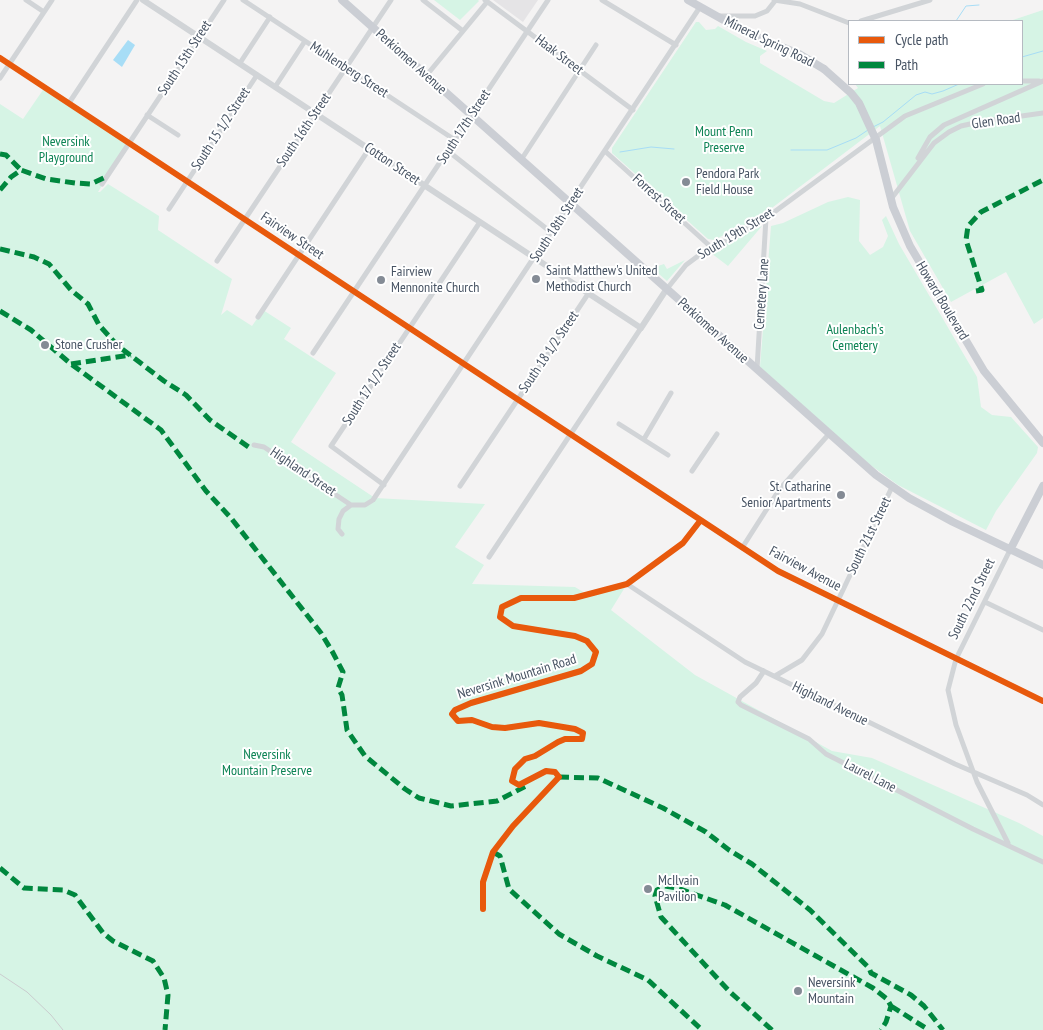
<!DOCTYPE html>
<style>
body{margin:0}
#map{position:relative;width:1043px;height:1030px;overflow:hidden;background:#f4f3f3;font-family:"PT Sans Narrow",sans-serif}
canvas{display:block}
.legend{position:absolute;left:848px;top:20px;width:175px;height:65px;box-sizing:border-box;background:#fff;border:1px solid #b5bac1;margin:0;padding:6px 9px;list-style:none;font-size:15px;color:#475363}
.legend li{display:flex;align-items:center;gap:10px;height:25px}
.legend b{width:25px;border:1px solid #b5bac1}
</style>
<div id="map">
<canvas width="1043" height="1030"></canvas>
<ul class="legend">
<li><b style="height:6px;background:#e8590c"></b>Cycle path</li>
<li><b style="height:6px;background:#00873e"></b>Path</li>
</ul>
</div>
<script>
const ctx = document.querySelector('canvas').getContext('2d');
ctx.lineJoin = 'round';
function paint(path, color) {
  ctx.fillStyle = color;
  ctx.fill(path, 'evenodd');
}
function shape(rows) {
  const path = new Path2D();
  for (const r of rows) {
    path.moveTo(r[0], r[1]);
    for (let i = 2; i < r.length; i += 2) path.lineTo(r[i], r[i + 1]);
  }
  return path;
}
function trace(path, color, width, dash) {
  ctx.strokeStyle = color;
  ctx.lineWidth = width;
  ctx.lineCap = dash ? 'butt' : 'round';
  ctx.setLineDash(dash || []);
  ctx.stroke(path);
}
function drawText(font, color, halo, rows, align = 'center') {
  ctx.font = font + ' "PT Sans Narrow",sans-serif';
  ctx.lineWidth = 4;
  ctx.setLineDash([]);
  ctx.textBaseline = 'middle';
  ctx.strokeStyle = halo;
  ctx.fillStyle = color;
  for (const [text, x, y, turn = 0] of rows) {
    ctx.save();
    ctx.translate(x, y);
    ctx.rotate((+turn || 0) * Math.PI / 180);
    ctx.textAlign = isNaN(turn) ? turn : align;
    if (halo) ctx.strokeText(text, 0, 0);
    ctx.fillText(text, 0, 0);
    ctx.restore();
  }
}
const education = shape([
 [493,0,538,0,523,22]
]);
const green = shape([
 [434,0,478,0,479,1,460,20],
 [1043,10,1043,318,1034,324,1006,272,951,302,910,231,880,126,760,217,714,240,708,239,612,153,612,148,696,22,699,22,706,30,715,29,718,26,746,42,767,51,760,56,760,63,824,101,834,103,858,88,855,84,1022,84,1022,21,1010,21],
 [45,87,129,143,98,192,100,192,108,184,159,216,158,230,232,279,221,315,227,310,252,326,263,310,291,328,284,339,336,373,291,442,375,498,485,504,455,547,484,565,472,584,575,587,588,595,627,584,611,610,695,675,832,751,872,758,1019,823,1043,836,1043,1030,0,1030,0,104,23,119],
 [848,197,860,200,859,241,870,255,883,247,888,236,882,220,886,216,899,244,977,377,981,407,992,415,1011,417,1038,447,1037,453,996,511,986,530,898,485,869,464,760,367,771,226,783,223,828,202],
 [762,226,728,266,711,253,720,245],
 [685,260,667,281,652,268,664,264,667,269]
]);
const water = shape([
 [128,40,135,45,122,67,113,60]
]);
const stream = shape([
 [956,21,966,6,979,5],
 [1022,57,1043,51],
 [873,127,883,122,916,95,925,92,932,94,943,91,959,84],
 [791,150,827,150,856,138,868,130],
 [620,152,651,147,674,149]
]);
const minor = shape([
 [26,0,44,12],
 [243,0,455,140],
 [423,0,463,31],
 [485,0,633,110],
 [602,0,676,45],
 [774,0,800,4,849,23],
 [719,16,755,16,767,11,775,1],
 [861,21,930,0],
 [0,58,778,571,1043,701],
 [240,63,270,17],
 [426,76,487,2],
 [0,78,52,0],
 [1022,81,1039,81],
 [275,87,305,41],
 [69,103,137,0],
 [147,115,178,135],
 [448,151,552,233],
 [606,152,711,247],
 [918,158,930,137,944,125,1043,81],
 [521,160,596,45],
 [102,184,224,0],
 [891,199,934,143,949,132,961,126,979,122,1043,113],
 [169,209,257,75],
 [217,261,391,0],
 [666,290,686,265,698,256,766,218,905,116,983,84],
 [258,317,369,149],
 [313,353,548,0],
 [757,369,766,218],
 [619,424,668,455],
 [644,439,671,393],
 [254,445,264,447,351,505,365,505,373,500,700,7],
 [692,471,717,434],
 [384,485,331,446,480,222],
 [460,486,588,294],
 [342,534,338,529,339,519,343,511,351,505],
 [742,548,779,490,829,434],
 [489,557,641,328],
 [627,584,745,662,955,764,1027,795,1043,805],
 [985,602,1043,630],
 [764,671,756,683,740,697,738,702,741,705,809,739,826,754,973,829,1043,862],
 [775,676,802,660,822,634,892,487],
 [1008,843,977,782,956,725,948,690,956,659,1010,550],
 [483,909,483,882,493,852,513,826,559,777,555,772,546,771,519,785,512,781,515,769,525,759,535,756,558,742,565,739,582,739,583,733,575,729,539,723,505,728,492,727,472,720,458,721,452,714,455,710,471,703,581,671,592,664,596,652,587,641,575,636,513,626,500,617,502,607,521,598,574,598,627,584,683,543,700,521]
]);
const tertiary = shape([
 [143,0,641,328,666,290]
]);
const primary = shape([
 [342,0,876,475,909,498,953,522,1043,565],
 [688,0,745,32,799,54,824,69],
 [876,140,893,207,910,246,984,371,1043,443],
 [1010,550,1043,486]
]);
const rail = shape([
 [0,974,27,992,51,1015,63,1030]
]);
const primaryBridge = shape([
 [824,69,851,93,859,103,876,140]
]);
const quiet = shape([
 [0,154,6,155,21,170],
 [0,190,11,177,21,170,46,179,75,183,91,184,108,176],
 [0,249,34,257,49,264,71,290,88,304,99,325,117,345,164,381,186,395,210,420,250,448],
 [976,291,982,290,966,240,968,226,981,212,1043,180],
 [0,311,31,330,71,364,161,430,206,491,231,518,321,633,332,651,343,672,338,688,342,695,347,730,365,756,405,789,419,798,451,806,497,801,526,786],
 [71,364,131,355],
 [559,777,598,778,663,808,706,832,729,850,752,864,810,910,869,968,871,973,911,995,924,1006,943,1030],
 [493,852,500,856,509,889,559,934,597,956,648,980,702,1030],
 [0,868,24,888,63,890,75,895,103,933,113,941,153,961,164,978,168,995,165,1030],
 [891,1006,929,1030],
 [772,1030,729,991,661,917,655,896,657,890,665,886,677,888,725,905,873,988,887,999,891,1006,886,1022,881,1030]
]);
const cycleway = shape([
 [0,58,778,571,1043,701],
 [483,909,483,882,493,852,513,826,559,777,555,772,546,771,519,785,512,781,515,769,525,759,535,756,558,742,565,739,582,739,583,733,575,729,539,723,505,728,492,727,472,720,458,721,452,714,455,710,471,703,581,671,592,664,596,652,587,641,575,636,513,626,500,617,502,607,521,598,574,598,627,584,683,543,700,521]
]);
const markers = [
 [686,182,5,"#848b95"],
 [536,279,5,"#848b95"],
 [381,280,5,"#848b95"],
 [45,345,5,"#848b95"],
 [841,495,5,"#848b95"],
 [648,889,5,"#848b95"],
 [798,991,5,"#848b95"]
];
const streetNames = [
 ["Mineral Spring Road",769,42,26],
 ["Haak Street",559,55,37],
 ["South 15th Street",185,58,-57],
 ["Perkiomen Avenue",411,62,42],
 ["Muhlenberg Street",349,70,33],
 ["Glen Road",996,121,-8],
 ["South 17th Street",464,127,-57],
 ["South 15 1/2 Street",221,129,-57],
 ["South 16th Street",304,130,-56],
 ["Cotton Street",392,164,34],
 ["Forrest Street",659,199,42],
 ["South 18th Street",557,225,-57],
 ["South 19th Street",736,234,-31],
 ["Fairview Street",292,236,34],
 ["Cemetery Lane",762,294,-86],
 ["Howard Boulevard",942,301,59],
 ["Perkiomen Avenue",713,331,42],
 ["South 18 1/2 Street",549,352,-56],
 ["South 17 1/2 Street",372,384,-57],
 ["Highland Street",303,472,34],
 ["South 21st Street",869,536,-64],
 ["Fairview Avenue",805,569,28],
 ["South 22nd Street",972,599,-64],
 ["Neversink Mountain Road",517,677,-17],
 ["Highland Avenue",830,704,26],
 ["Laurel Lane",870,776,27]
];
const parkNames = [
 ["Mount Penn",724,132],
 ["Preserve",724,148],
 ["Neversink",66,142],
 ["Playground",66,158],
 ["Aulenbach's",855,330],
 ["Cemetery",855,346],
 ["Neversink",267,755],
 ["Mountain Preserve",267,771]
];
const poiNames = [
 ["Pendora Park",696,174],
 ["Field House",696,190],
 ["Saint Matthew's United",546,271],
 ["Methodist Church",546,287],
 ["Fairview",391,272],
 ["Mennonite Church",391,288],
 ["Stone Crusher",55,345],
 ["St. Catharine",831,487,"right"],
 ["Senior Apartments",831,503,"right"],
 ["McIlvain",658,881],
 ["Pavilion",658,897],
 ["Neversink",808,983],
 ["Mountain",808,999]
];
paint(education, '#e5e4e6');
paint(green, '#d6f4e5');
paint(water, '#a7ddf6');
trace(stream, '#a7ddf6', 1);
trace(minor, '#d1d4d7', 5);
trace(tertiary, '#d1d4d7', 6);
trace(primary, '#cbced4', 8);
trace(rail, '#caccce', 1);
trace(primaryBridge, '#cbced4', 8);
trace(quiet, '#00873e', 5, [10, 5]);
trace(cycleway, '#e8590c', 6);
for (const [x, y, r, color] of markers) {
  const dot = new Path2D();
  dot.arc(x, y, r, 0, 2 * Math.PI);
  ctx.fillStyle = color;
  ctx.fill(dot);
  trace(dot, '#fff', 2);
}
drawText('14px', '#475363', '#fff', streetNames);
drawText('14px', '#0c8354', '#fff', parkNames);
drawText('14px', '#475363', '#fff', poiNames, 'left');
</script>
